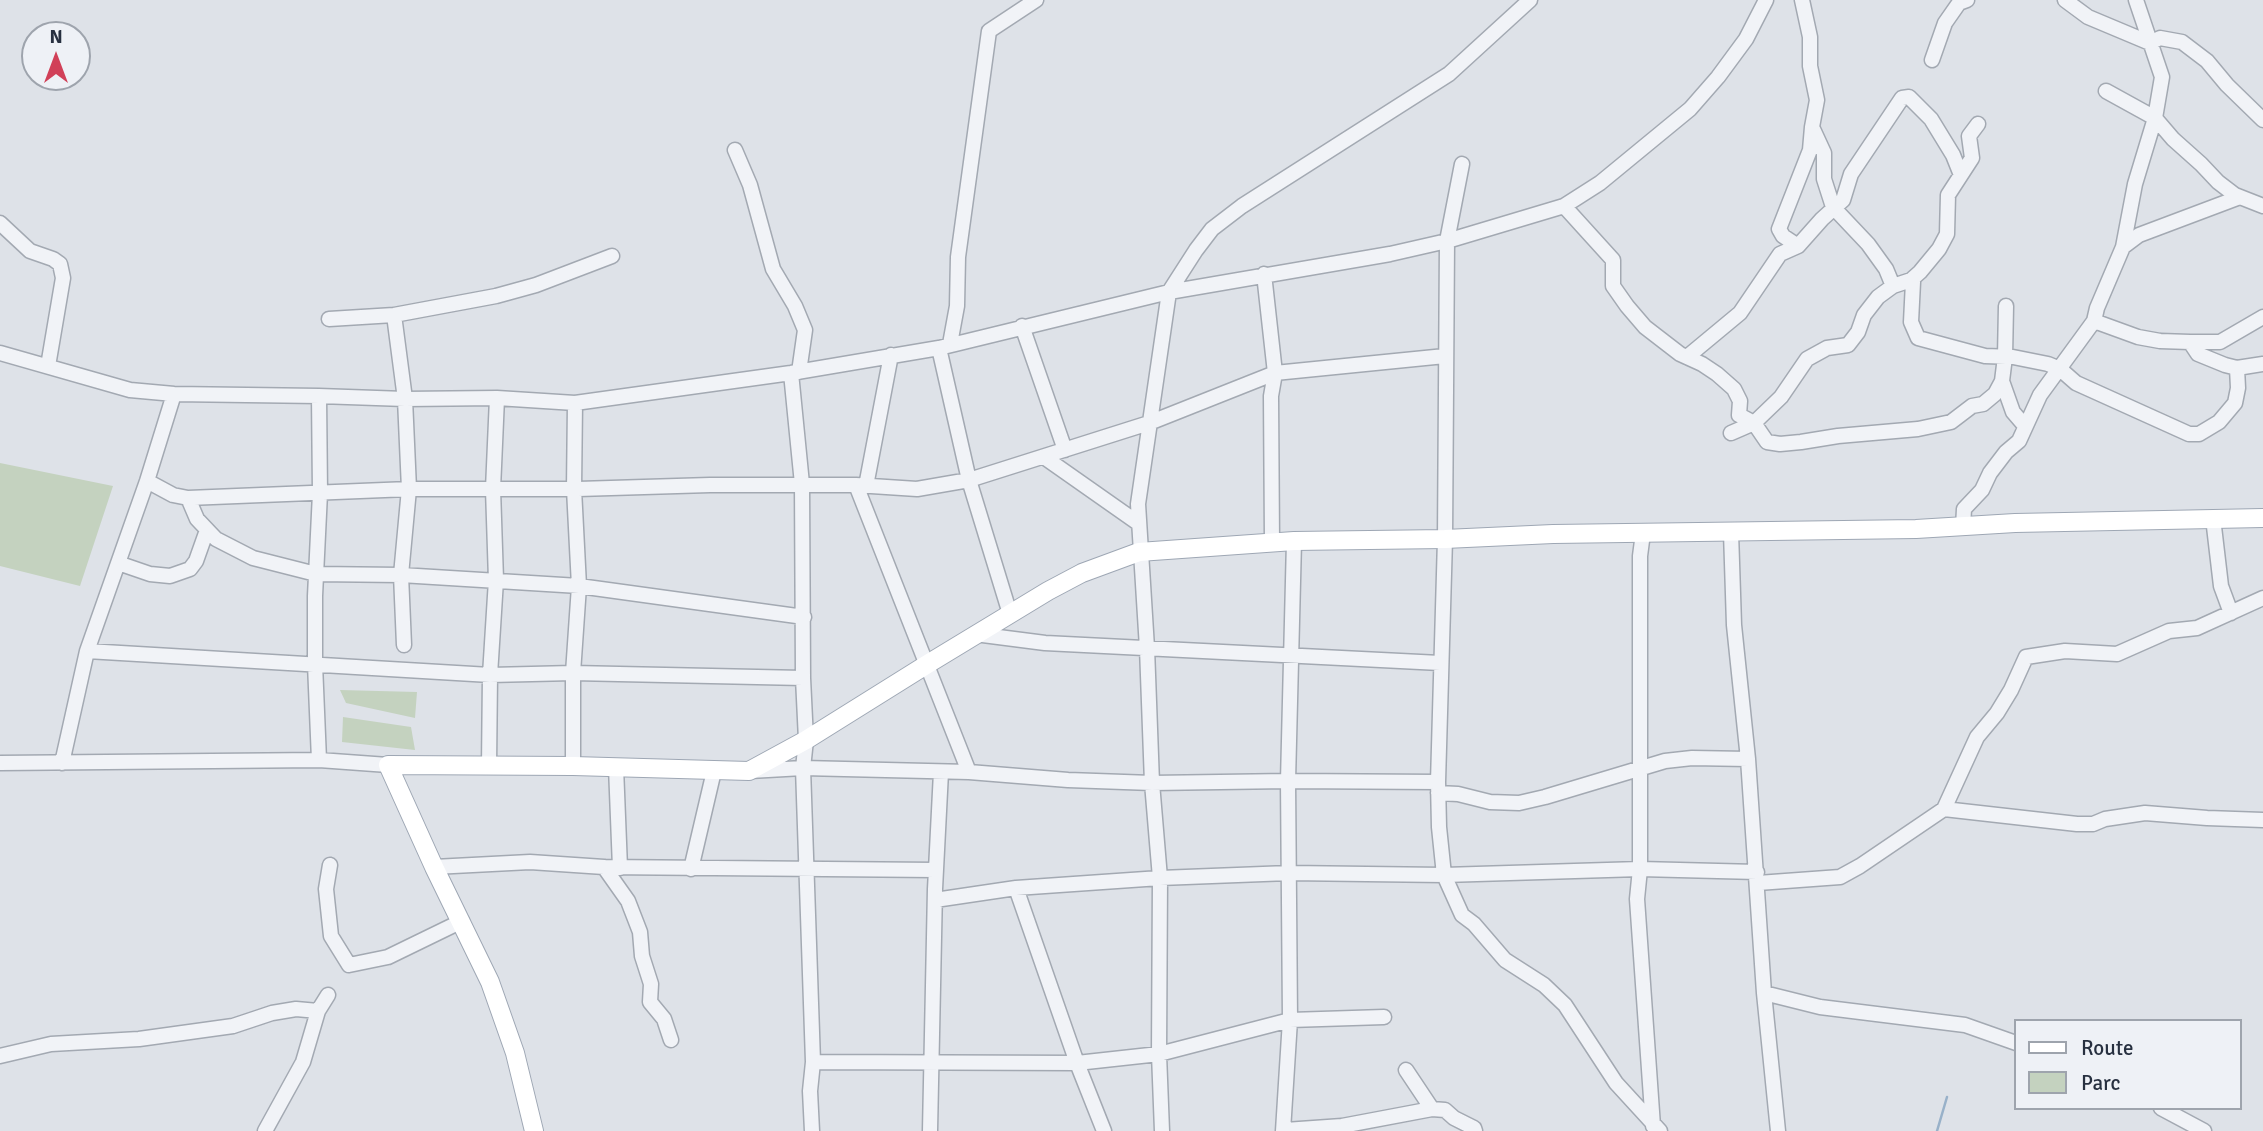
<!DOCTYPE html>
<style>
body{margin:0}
#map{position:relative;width:2263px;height:1131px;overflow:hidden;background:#dee2e8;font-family:Signika,sans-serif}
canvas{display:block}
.legend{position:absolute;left:2014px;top:1019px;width:228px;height:91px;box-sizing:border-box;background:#eef1f6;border:2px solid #9ea4ad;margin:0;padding:9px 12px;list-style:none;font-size:21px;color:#273040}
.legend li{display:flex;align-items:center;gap:14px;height:35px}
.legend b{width:35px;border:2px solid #9ea4ad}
.north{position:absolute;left:21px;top:21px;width:70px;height:70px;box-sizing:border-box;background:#eef1f6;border:2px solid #9ea4ad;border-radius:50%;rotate:0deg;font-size:19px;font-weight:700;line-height:28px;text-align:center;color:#273040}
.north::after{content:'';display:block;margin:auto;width:24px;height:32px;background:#d14058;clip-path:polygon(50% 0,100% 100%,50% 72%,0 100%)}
</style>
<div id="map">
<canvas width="2263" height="1131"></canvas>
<ul class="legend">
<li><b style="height:9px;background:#fff"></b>Route</li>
<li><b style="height:19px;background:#c4d2bf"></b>Parc</li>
</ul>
<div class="north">N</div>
</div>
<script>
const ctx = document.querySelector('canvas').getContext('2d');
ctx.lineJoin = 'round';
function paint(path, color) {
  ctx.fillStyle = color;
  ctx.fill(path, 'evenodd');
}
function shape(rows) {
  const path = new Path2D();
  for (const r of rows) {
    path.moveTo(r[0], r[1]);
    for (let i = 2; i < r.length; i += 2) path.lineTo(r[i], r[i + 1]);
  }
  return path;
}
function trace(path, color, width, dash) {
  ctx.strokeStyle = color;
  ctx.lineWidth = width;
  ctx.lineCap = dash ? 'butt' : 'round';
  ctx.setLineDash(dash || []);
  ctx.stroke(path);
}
const green = shape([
 [0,463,113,486,80,586,0,566],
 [340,690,417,692,415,718,346,703],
 [343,717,411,727,415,750,342,742]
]);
const stream = shape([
 [1937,1131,1947,1097]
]);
const minor = shape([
 [1802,0,1810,37,1810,66,1817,100,1812,127,1824,153,1824,179,1833,207,1868,244,1886,269,1893,286],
 [2065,0,2088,17,2150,43,2160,38,2182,42,2207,61,2227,85,2263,120],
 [1932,60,1945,23,1959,3,1967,0],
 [2106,91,2155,118,2173,139,2201,164,2218,182,2235,195,2263,206],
 [735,150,750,185,773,269,795,306,805,330,799,372],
 [1462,164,1447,241,1445,539,1438,782,1439,827,1444,875,1462,915,1474,924,1505,960,1544,985,1565,1005,1616,1083,1660,1131],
 [1564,206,1613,260,1613,286,1627,306,1645,327,1680,354,1702,364,1717,374,1734,389,1740,401,1739,415,1754,423,1767,442,1780,444,1801,442,1838,436,1918,429,1951,422,1972,406,1983,404,1995,394,2002,381],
 [0,223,30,251,53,259,60,264,63,278,48,366],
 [1798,246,1783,236,1779,229,1810,150,1812,127],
 [2123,247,2139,235,2240,197],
 [1264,274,1275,373,1271,396,1272,542],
 [1911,280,1913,282,1911,322,1918,338,1985,356,2013,357,2048,364,2060,369,2076,383,2189,434,2199,434,2219,422,2235,403,2238,388,2237,368],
 [2006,306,2005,357,2002,381,2013,412,2025,426],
 [394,315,405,399,409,489,401,575,404,645],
 [329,319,394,315,496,296,536,285,612,256],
 [2094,321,2138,337,2160,341,2190,342,2198,354,2225,365,2237,368,2263,364],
 [1022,326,1065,450],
 [2190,342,2220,342,2263,317],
 [950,344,957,306,958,257,989,31,1036,0],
 [939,348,969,480,1010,614],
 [0,353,130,390,174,394,319,396,405,399,497,398,575,403,791,373,939,348,1169,292,1390,254,1447,241,1564,206,1600,183,1690,109,1718,77,1746,39,1766,0],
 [1687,357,1740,313,1780,254,1798,246,1822,219,1843,200,1851,174,1902,98,1909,97,1931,119,1953,155,1961,175],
 [791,373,802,484,803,678,806,740,803,768,813,1062,810,1091,812,1131],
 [319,396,320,493,315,596,315,664,319,760],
 [1731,433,1754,423,1781,397,1807,359,1827,348,1848,345,1858,332,1864,315,1878,297,1893,286,1911,280,1920,272,1939,249,1947,234,1948,195,1972,158,1969,136,1978,124],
 [1044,457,1138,523],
 [147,481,173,495,188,498,409,489,578,489,710,485,856,485,917,489,969,480,1149,423,1275,373,1445,356],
 [856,485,969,772],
 [866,486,891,355],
 [188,498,197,519,216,539,253,558,316,574,401,575,579,586,804,617],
 [2213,518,2221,586,2231,613],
 [1963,527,1964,509,1982,490,1990,473,2006,452,2019,441,2040,395,2094,321,2097,308,2123,247,2135,184,2155,118,2162,77,2136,0],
 [1731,532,1734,625,1748,759,1764,993,1778,1131],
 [1643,533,1640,556,1640,869,1637,899,1653,1126],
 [118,563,150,574,170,576,190,569,196,561,207,530],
 [975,634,1045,643,1440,663],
 [87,651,490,675,573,673,803,678],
 [0,763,319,760,388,765],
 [62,763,87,651,147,481,174,394],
 [489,766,490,675,496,580,493,489,497,398],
 [573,766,573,673,579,586,574,489,575,403],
 [616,767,620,868],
 [750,771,803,768,969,772,1068,780,1152,783,1288,781,1438,782],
 [1438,793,1458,794,1490,802,1519,803,1545,797,1665,761,1692,758,1748,759],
 [1944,809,2077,824,2093,824,2105,819,2145,813,2207,818,2263,820],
 [330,865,326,889,331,936,349,965,388,957,462,921],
 [434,867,530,862,604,867,936,870],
 [604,867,628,901,640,932,642,956,651,984,650,1002,664,1019,671,1040],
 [691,869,714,771],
 [1758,883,1840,877,1860,866,1944,809,1977,737,1997,713,2011,690,2026,657,2065,651,2117,654,2169,631,2197,628,2263,598],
 [1016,888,1077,1063,1104,1131],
 [935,900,1016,888,1160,878,1289,873,1444,875,1640,869,1757,872],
 [1764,993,1820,1007,1965,1025,2016,1043],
 [0,1056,51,1044,139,1039,233,1026,272,1013,296,1009,318,1011],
 [813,1062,1077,1063,1159,1054,1290,1020,1384,1017],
 [2161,1108,2204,1131],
 [1432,1109,1445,1110,1454,1118,1474,1128,1475,1131],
 [1285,1130,1342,1126,1432,1109,1406,1070],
 [265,1131,303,1062,318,1011,328,995],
 [930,1131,935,889,941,772],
 [1162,1131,1159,1054,1160,878,1152,783,1147,648,1138,504,1169,292,1196,250,1212,229,1242,206,1449,74,1530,0],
 [1283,1131,1290,1020,1288,781,1294,541]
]);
const major = shape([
 [534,1131,515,1053,490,982,434,867,388,765,573,766,749,771,806,740,926,665,1048,591,1082,573,1139,552,1294,541,1445,539,1553,534,1916,529,2015,523,2263,518]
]);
paint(green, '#c4d2bf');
trace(stream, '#98b1c9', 2.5);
trace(minor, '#a3a9b2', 17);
trace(major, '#9ea7b4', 20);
trace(minor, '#f1f3f7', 14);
trace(major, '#fff', 18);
</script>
